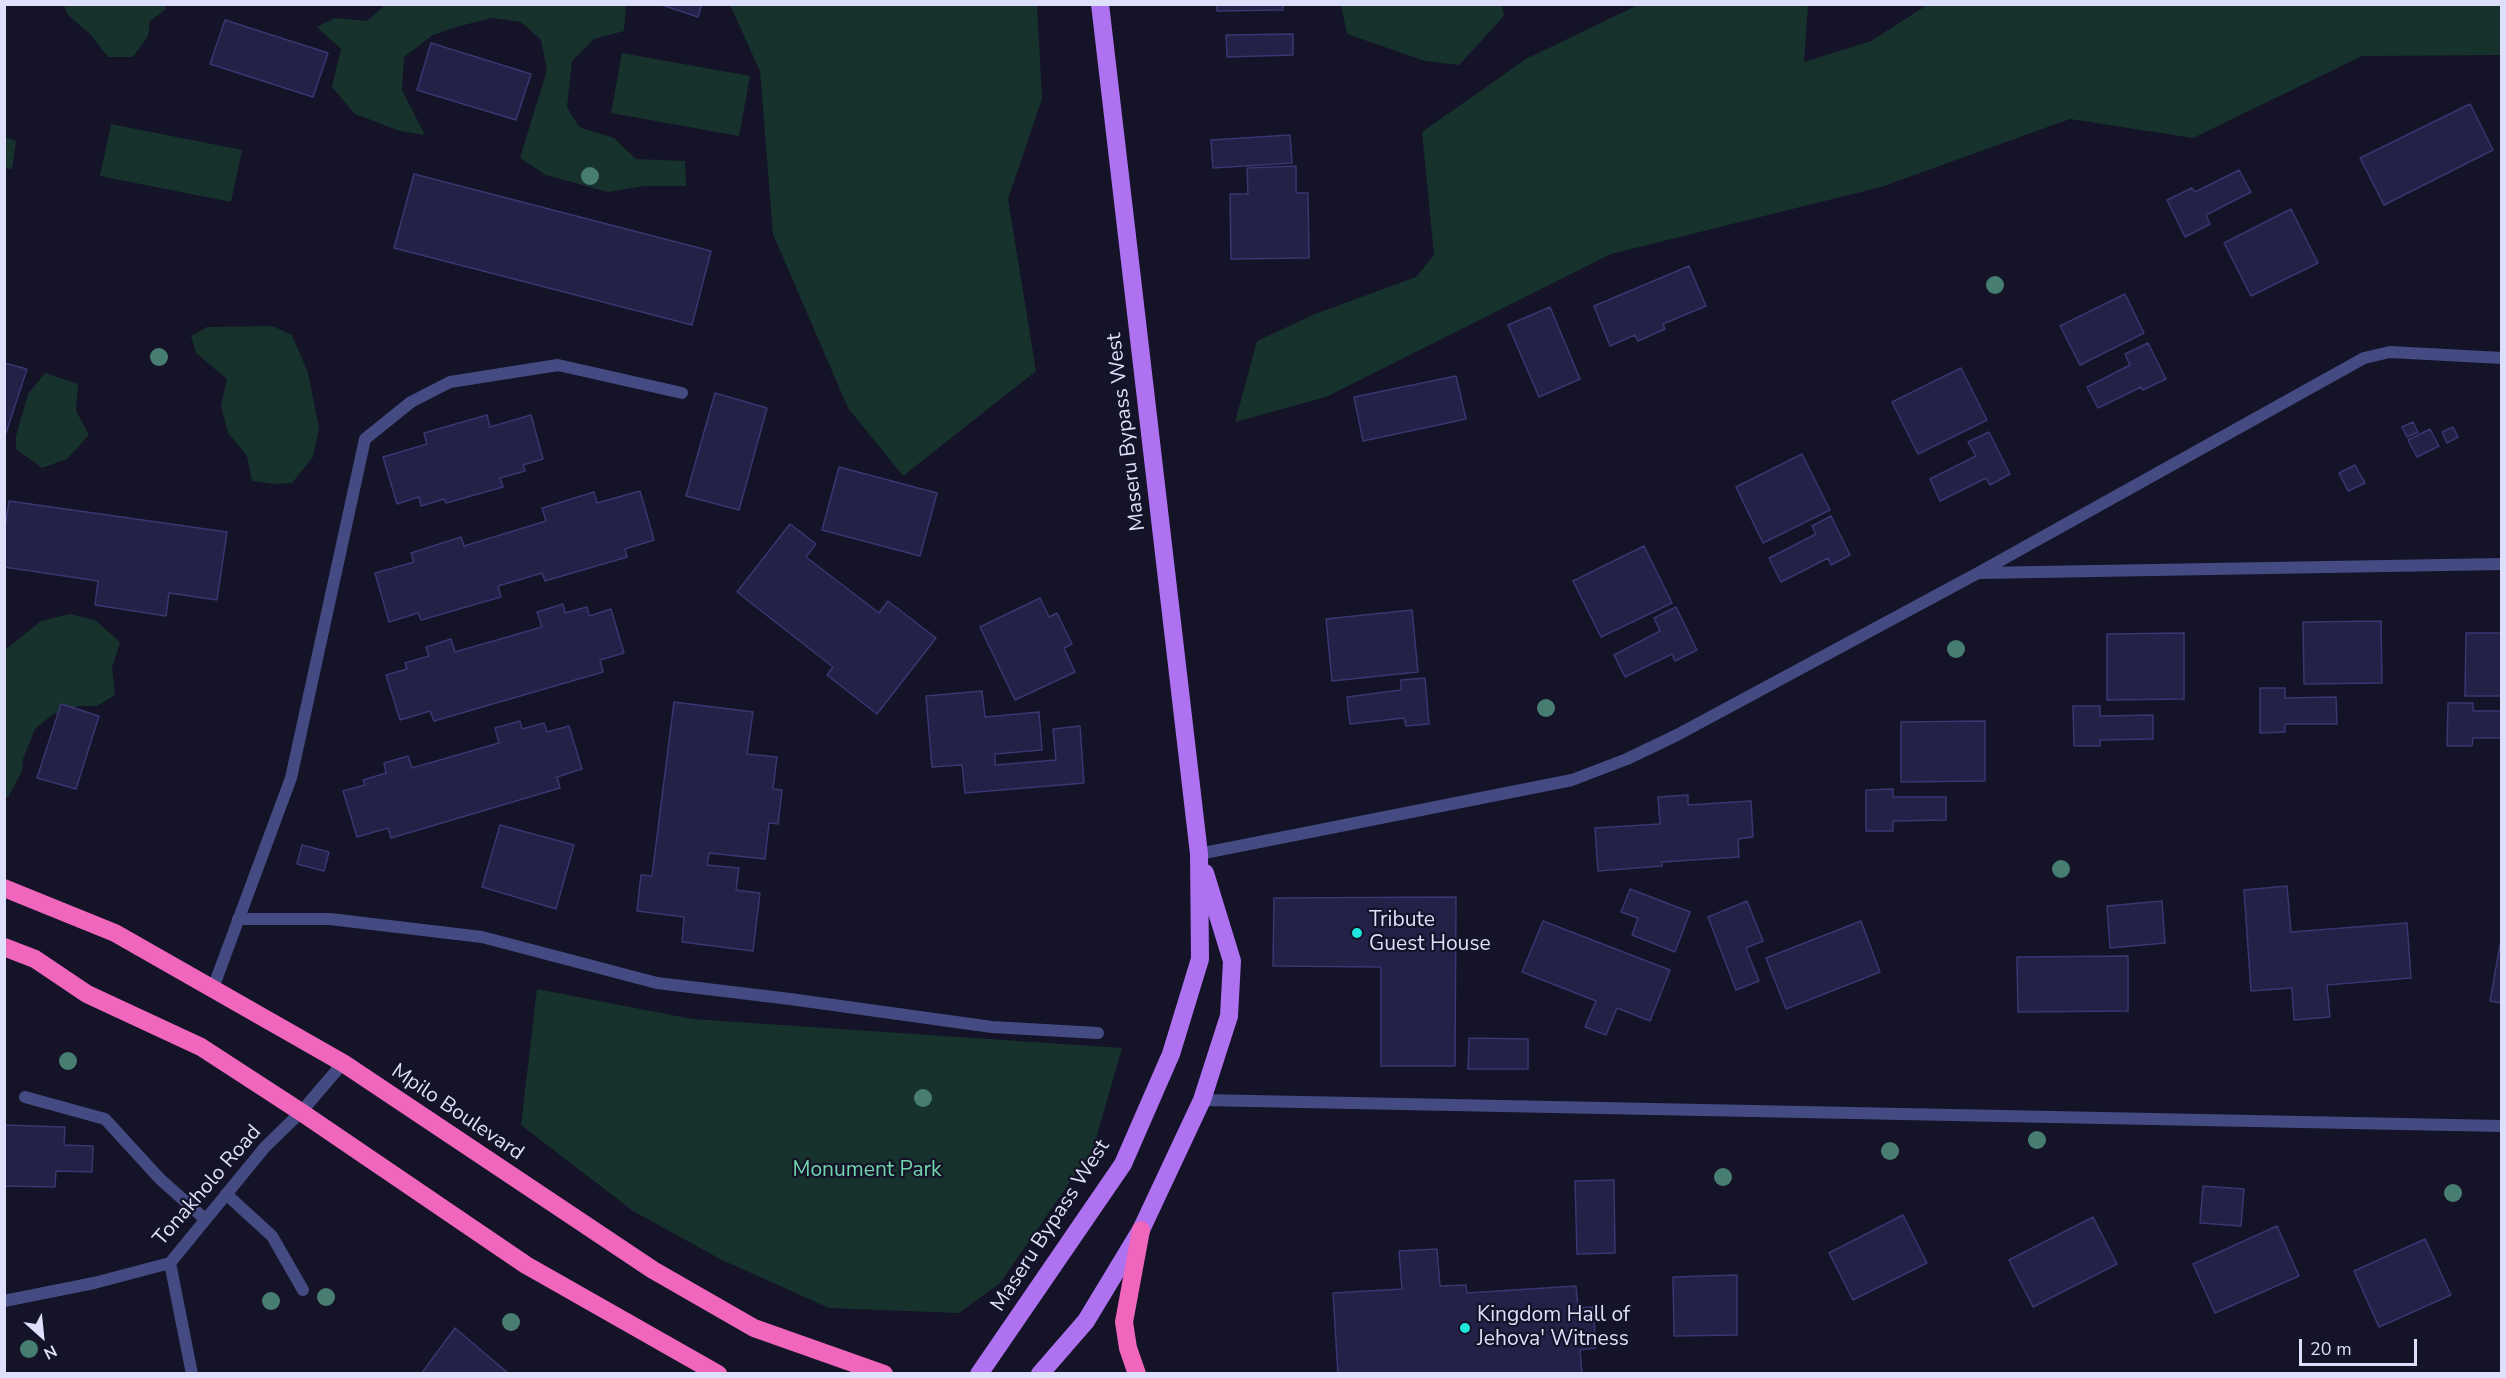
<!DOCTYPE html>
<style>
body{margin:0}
#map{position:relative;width:2506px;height:1378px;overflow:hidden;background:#141328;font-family:"Nunito Sans",sans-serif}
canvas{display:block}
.frame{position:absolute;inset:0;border:6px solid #dedffb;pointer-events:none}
.north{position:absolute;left:12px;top:1306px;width:60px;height:60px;-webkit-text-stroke:4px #141328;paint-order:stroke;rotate:153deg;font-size:16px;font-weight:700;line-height:24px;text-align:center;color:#dedffb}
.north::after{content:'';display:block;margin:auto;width:21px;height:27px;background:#dedffb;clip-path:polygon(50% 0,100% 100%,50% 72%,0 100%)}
.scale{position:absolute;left:2299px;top:1339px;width:118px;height:27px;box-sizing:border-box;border:3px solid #dedffb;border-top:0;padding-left:8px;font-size:18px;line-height:21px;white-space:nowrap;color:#dedffb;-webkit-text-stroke:4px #141328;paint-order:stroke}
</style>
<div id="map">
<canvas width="2506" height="1378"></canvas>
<div class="frame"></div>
<div class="north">N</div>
<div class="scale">20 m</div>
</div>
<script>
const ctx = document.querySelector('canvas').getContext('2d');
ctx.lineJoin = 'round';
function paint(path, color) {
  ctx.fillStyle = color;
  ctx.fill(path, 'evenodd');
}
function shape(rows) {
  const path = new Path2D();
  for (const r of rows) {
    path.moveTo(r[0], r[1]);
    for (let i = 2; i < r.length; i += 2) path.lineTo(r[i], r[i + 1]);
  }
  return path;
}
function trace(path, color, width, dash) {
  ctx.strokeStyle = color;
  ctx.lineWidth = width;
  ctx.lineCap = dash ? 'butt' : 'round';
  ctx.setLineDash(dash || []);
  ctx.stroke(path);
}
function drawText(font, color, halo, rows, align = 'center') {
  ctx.font = font + ' "Nunito Sans",sans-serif';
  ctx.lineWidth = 4.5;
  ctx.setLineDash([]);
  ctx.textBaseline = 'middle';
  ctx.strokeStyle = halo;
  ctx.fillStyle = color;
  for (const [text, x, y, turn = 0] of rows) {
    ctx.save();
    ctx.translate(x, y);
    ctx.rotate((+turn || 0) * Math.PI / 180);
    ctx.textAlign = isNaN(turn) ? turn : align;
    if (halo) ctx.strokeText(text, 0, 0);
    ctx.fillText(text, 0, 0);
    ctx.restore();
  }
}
const green = shape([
 [1640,4,1808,5,1804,62,1871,41,1927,5,2501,5,2501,55,2362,56,2193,138,2070,119,1881,187,1611,254,1326,397,1235,422,1257,341,1315,314,1416,277,1434,255,1422,132,1526,59],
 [164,5,166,9,150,21,148,36,133,57,108,57,90,34,67,14,64,5],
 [385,5,626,5,624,31,594,39,572,61,567,107,579,127,614,138,636,159,685,161,686,186,644,186,608,192,546,175,520,158,547,70,541,40,521,22,492,18,456,27,433,35,404,57,402,90,425,135,400,131,355,114,332,87,341,49,317,27,335,18,367,21],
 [730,5,1037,5,1042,99,1008,199,1036,371,903,476,848,408,773,234,760,71],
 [1341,5,1502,5,1504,16,1459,65,1425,61,1347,34],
 [622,53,750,76,739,136,611,113],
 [111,124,242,150,231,202,100,176],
 [5,137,16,141,12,169,5,168],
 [272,326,292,335,308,373,319,428,313,457,292,483,276,484,252,481,247,456,228,433,221,406,227,379,196,353,191,336,207,327],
 [45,373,78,384,76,411,89,435,67,459,42,468,16,449,16,436,28,394],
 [70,614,95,620,120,642,112,668,115,695,97,706,79,706,53,714,35,729,23,759,22,771,8,797,5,798,5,650,41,621],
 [537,989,692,1019,1122,1048,1093,1149,1000,1283,959,1313,829,1308,720,1259,633,1211,521,1125]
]);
const building = shape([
 [659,4,702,4,698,17,659,4],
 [1217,4,1283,4,1283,10,1217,11,1217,4],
 [225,20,328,53,313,97,210,64,225,20],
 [1293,34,1293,55,1227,57,1226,35,1293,34],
 [431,43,531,74,516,120,417,90,431,43],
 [2470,104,2493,150,2384,205,2360,158,2470,104],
 [1290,135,1292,163,1213,168,1211,140,1290,135],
 [1296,166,1296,193,1308,193,1309,258,1231,259,1230,194,1248,194,1247,168,1296,166],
 [2239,170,2251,192,2206,215,2210,224,2185,237,2167,200,2192,188,2195,192,2239,170],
 [414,174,711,251,692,325,394,248,414,174],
 [2291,209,2318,263,2251,296,2224,243,2291,209],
 [1689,266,1706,306,1663,324,1665,329,1638,341,1635,335,1610,346,1594,306,1689,266],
 [2125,294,2144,333,2080,365,2060,326,2125,294],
 [1550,307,1580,379,1539,397,1508,325,1550,307],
 [2148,343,2166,379,2143,390,2141,387,2098,408,2087,387,2130,365,2125,354,2148,343],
 [4,363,27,369,4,439,4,363],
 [1961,368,1987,420,1918,454,1892,402,1961,368],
 [1456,376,1466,419,1363,441,1354,397,1456,376],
 [715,393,767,408,739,510,686,496,715,393],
 [487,415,490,427,531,415,543,459,523,465,525,471,500,478,503,487,446,503,444,499,421,506,419,497,397,504,383,457,427,444,424,433,487,415],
 [2413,422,2418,432,2407,437,2402,427,2413,422],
 [2453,427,2458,437,2447,443,2442,432,2453,427],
 [2430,429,2439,446,2417,457,2408,440,2430,429],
 [1989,432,2010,474,1990,485,1986,478,1940,501,1930,479,1976,456,1968,442,1989,432],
 [1802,454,1830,510,1763,543,1736,487,1802,454],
 [2355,465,2365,483,2348,491,2339,473,2355,465],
 [839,467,937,493,920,556,822,530,839,467],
 [640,491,654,540,625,549,627,557,545,581,542,573,498,586,501,597,421,620,418,613,389,622,375,573,414,562,411,553,461,537,464,546,546,521,542,508,594,492,597,503,640,491],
 [9,501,227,532,217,600,169,593,166,616,95,605,98,581,4,567,4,534,9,501],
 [1831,516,1850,555,1831,565,1828,558,1781,582,1769,558,1816,534,1812,526,1831,516],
 [790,524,816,544,806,557,879,613,888,601,936,638,877,714,827,675,833,667,737,592,790,524],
 [1644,546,1672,603,1601,637,1573,581,1644,546],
 [1040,598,1049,617,1057,613,1072,644,1064,648,1075,672,1015,700,980,627,1040,598],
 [563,604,565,613,587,607,589,616,611,609,624,653,600,660,603,672,434,721,430,711,400,720,386,675,407,669,405,663,429,656,426,647,451,639,455,652,542,627,537,612,563,604],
 [1676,607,1697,650,1675,661,1672,654,1625,677,1614,655,1660,631,1654,618,1676,607],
 [1412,610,1418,672,1332,681,1326,619,1412,610],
 [2381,621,2382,683,2304,684,2303,622,2381,621],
 [2184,633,2184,699,2107,700,2107,634,2184,633],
 [2466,633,2502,633,2502,696,2465,696,2466,633],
 [1425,678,1429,724,1406,726,1404,718,1350,724,1347,697,1401,690,1401,680,1425,678],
 [2260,688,2285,688,2285,698,2336,697,2337,724,2285,724,2285,732,2260,733,2260,688],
 [982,691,985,717,1039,712,1042,750,995,754,995,765,1056,760,1053,729,1080,726,1084,783,965,793,962,765,932,767,926,696,982,691],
 [674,702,753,712,747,754,777,757,773,789,782,790,778,824,769,823,765,859,709,853,707,865,739,868,736,890,760,893,753,951,682,942,684,917,637,911,641,875,652,876,674,702],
 [2448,703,2473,703,2473,711,2502,711,2502,738,2473,738,2472,746,2447,746,2448,703],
 [61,704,99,716,76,789,37,778,61,704],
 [2073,706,2100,706,2100,716,2153,715,2153,739,2100,740,2100,746,2074,746,2073,706],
 [520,721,522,729,544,723,547,732,569,726,582,769,557,777,560,788,391,838,388,828,357,837,343,791,365,785,363,780,386,773,384,763,408,756,412,768,499,743,495,728,520,721],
 [1985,721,1985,781,1901,782,1901,722,1985,721],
 [1893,789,1893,797,1946,797,1946,820,1893,821,1893,831,1866,831,1866,790,1893,789],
 [1688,795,1688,805,1751,801,1753,837,1738,839,1739,857,1662,862,1662,866,1598,871,1595,828,1660,824,1658,797,1688,795],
 [500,825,574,845,556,909,482,887,500,825],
 [302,845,329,852,324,871,297,864,302,845],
 [2287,886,2291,932,2407,923,2411,978,2327,985,2330,1017,2294,1020,2292,988,2251,991,2244,890,2287,886],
 [1630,889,1690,912,1675,952,1632,935,1638,918,1621,912,1630,889],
 [1456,897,1455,1066,1381,1066,1381,967,1273,966,1274,898,1456,897],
 [1747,901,1763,941,1746,948,1759,981,1736,990,1708,917,1747,901],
 [2162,901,2165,943,2110,948,2107,906,2162,901],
 [1543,921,1670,970,1650,1021,1617,1008,1606,1035,1585,1027,1596,1001,1522,972,1543,921],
 [1861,921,1880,972,1786,1009,1766,958,1861,921],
 [2500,945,2502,946,2502,1003,2490,1001,2500,945],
 [2128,956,2128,1011,2018,1012,2017,957,2128,956],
 [1469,1038,1528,1039,1528,1069,1468,1069,1469,1038],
 [4,1125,65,1127,64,1145,93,1146,92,1172,56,1171,55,1187,4,1186,4,1125],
 [1614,1180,1615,1253,1577,1254,1575,1181,1614,1180],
 [2203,1186,2244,1189,2241,1226,2200,1223,2203,1186],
 [1903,1215,1927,1263,1853,1300,1829,1253,1903,1215],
 [2093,1217,2117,1264,2033,1307,2009,1260,2093,1217],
 [2277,1226,2299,1276,2215,1313,2193,1264,2277,1226],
 [2425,1239,2451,1295,2379,1327,2354,1271,2425,1239],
 [1437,1249,1440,1286,1466,1285,1467,1293,1576,1286,1578,1308,1593,1307,1596,1348,1580,1350,1582,1374,1338,1374,1333,1293,1402,1289,1399,1251,1437,1249],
 [1737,1275,1737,1335,1674,1336,1673,1277,1737,1275],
 [455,1328,509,1374,421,1374,455,1328]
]);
const lane = shape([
 [238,919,330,919,482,937,657,983,790,999,992,1027,1098,1033],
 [213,988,291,778,365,439,411,402,450,382,558,365,682,393],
 [25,1097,105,1119,160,1179,205,1219],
 [226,1194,272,1236,303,1290]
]);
const street = shape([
 [1979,573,2502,564],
 [1199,854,1572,780,1627,759,1677,735,1978,573,2364,358,2390,352,2502,358],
 [1202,1100,2502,1126],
 [170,1263,192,1374],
 [4,1301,94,1283,170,1263,265,1147,301,1112,343,1063]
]);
const primary = shape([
 [979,1374,1123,1164,1171,1054,1200,959,1199,854,1100,4],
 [1040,1374,1086,1321,1141,1230,1202,1100,1229,1016,1232,961,1205,873]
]);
const highway = shape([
 [4,888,115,933,343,1063,653,1270,754,1328,884,1374],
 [4,947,35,959,87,994,201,1047,301,1112,526,1265,718,1374],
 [1137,1374,1128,1348,1124,1322,1141,1230]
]);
const trees = [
 [590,176],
 [1995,285],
 [159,357],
 [1956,649],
 [1546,708],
 [2061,869],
 [68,1061],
 [923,1098],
 [2037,1140],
 [1890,1151],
 [1723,1177],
 [2453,1193],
 [326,1297],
 [271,1301],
 [511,1322],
 [29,1349]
];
const markers = [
 [1357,933,6,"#1fe7dd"],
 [1465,1328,6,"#1fe7dd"]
];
const streetNames = [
 ["Maseru Bypass West",1127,432,-97],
 ["Mpilo Boulevard",457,1113,34],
 ["Tonakholo Road",208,1186,-49],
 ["Maseru Bypass West",1051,1226,-57]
];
const poiNames = [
 ["Tribute",1369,921],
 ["Guest House",1369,945],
 ["Kingdom Hall of",1477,1316],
 ["Jehova' Witness",1477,1340]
];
const parkNames = [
 ["Monument Park",867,1171]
];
paint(green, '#17322d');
paint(building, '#232147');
trace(building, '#393671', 1.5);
trace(lane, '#444b82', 12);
trace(street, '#444b82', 12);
trace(primary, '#ae71f0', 18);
trace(highway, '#ef66bc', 18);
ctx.fillStyle = '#477e71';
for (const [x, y] of trees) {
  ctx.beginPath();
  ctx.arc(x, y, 9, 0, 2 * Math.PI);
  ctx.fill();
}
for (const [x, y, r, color] of markers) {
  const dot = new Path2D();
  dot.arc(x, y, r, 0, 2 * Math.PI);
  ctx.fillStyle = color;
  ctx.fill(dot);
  trace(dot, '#141328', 2);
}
drawText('21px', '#dedffb', '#141328', streetNames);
drawText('21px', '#dedffb', '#141328', poiNames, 'left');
drawText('21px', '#71d5ad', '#141328', parkNames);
</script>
